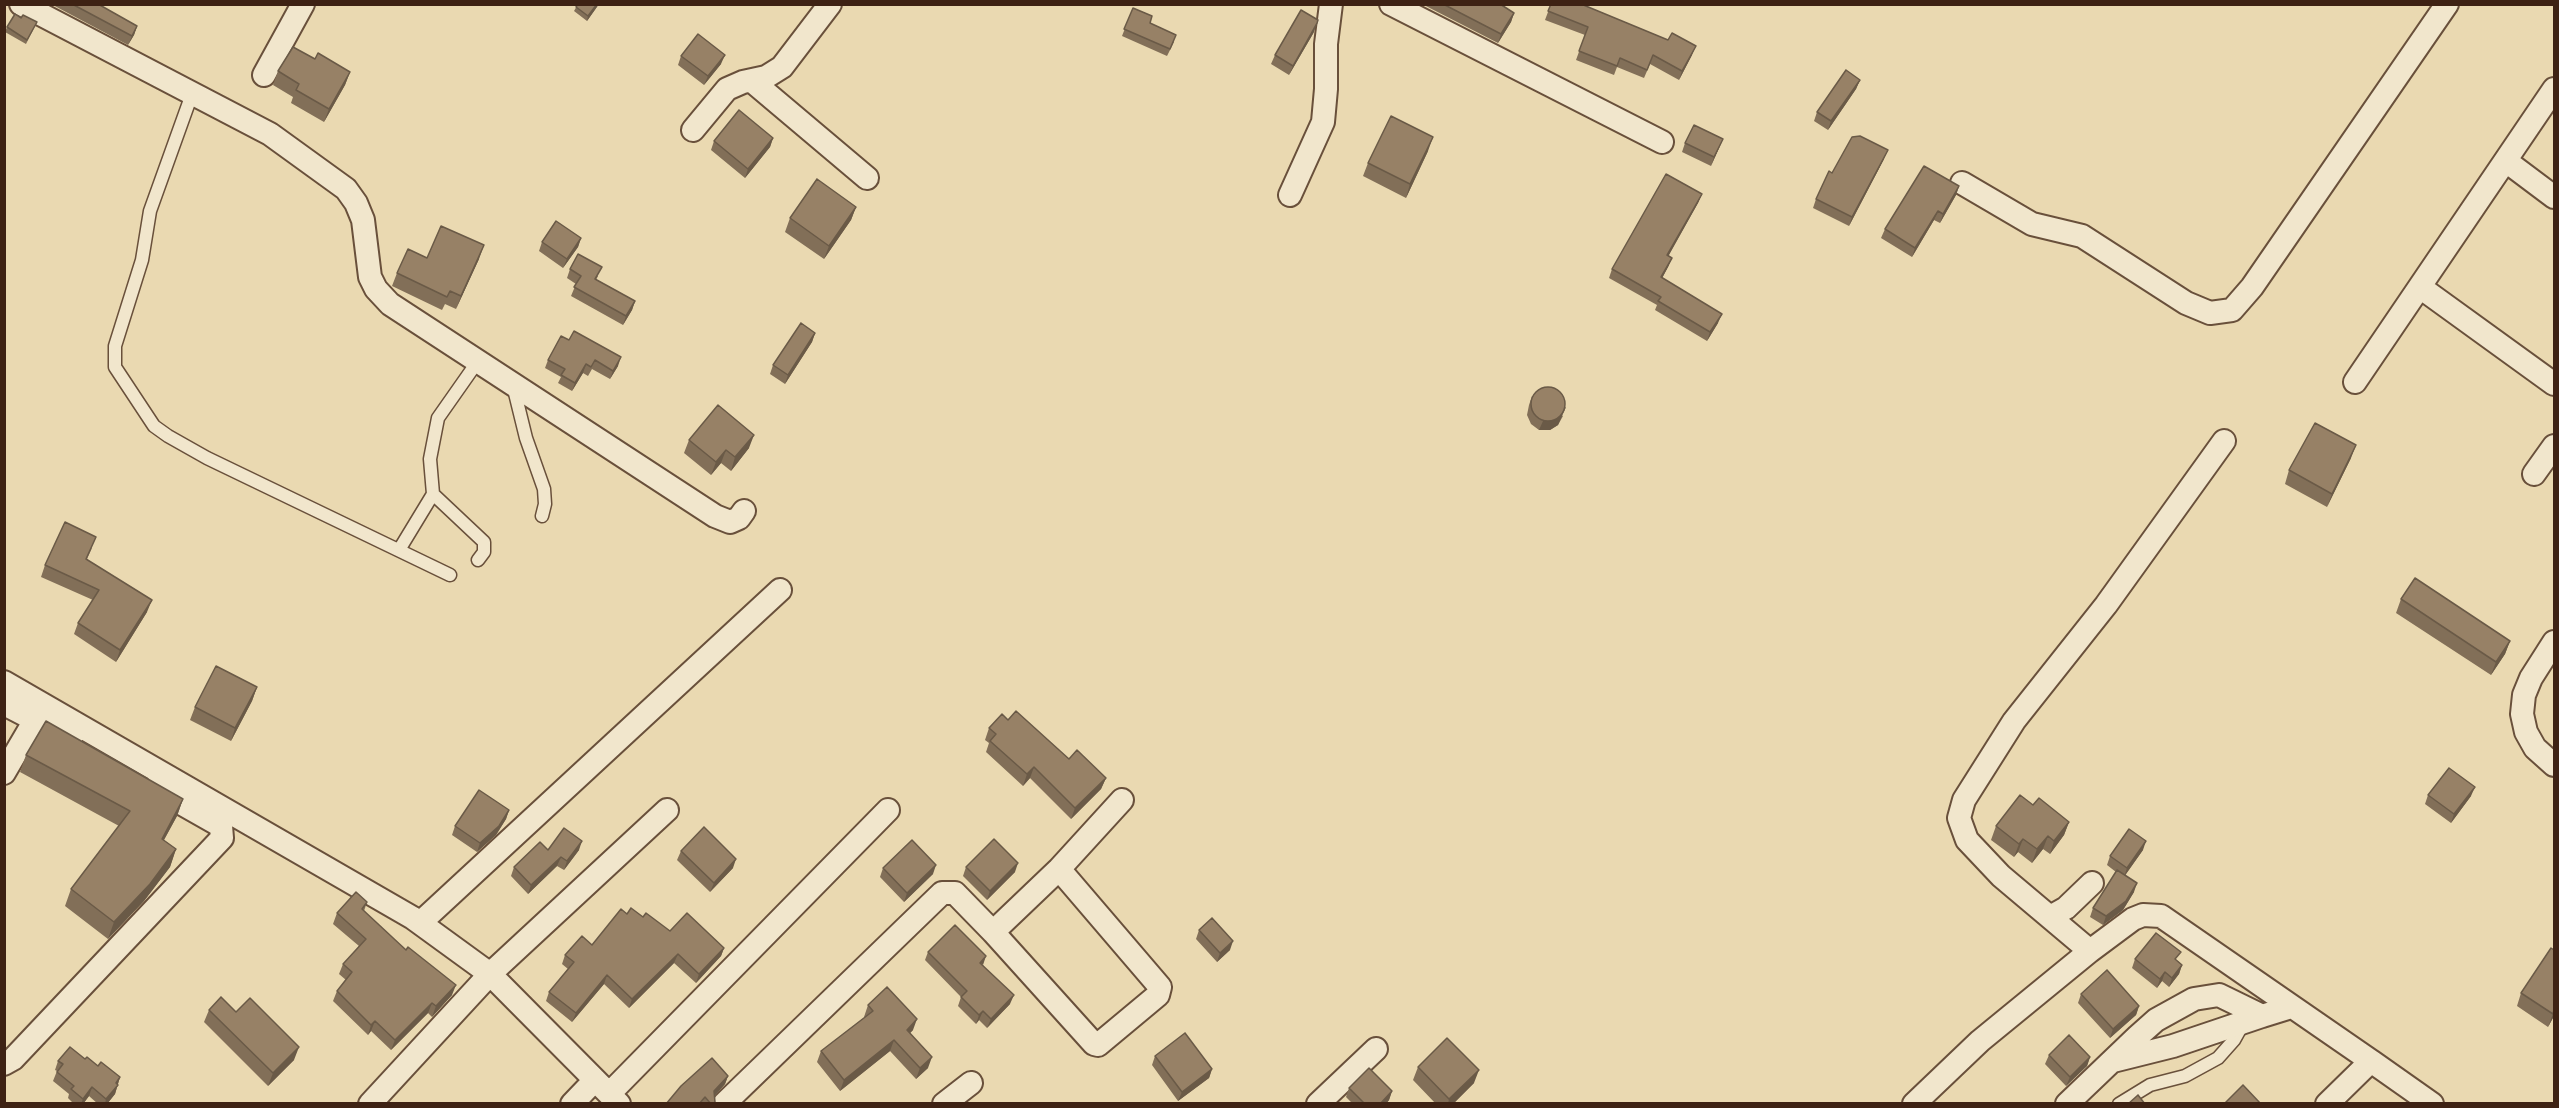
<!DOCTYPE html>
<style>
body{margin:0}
#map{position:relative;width:2559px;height:1108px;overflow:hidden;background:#ead9b1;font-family:Alegreya,serif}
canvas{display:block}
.frame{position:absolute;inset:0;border:6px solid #3e2214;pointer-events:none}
</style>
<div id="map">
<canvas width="2559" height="1108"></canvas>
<div class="frame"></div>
</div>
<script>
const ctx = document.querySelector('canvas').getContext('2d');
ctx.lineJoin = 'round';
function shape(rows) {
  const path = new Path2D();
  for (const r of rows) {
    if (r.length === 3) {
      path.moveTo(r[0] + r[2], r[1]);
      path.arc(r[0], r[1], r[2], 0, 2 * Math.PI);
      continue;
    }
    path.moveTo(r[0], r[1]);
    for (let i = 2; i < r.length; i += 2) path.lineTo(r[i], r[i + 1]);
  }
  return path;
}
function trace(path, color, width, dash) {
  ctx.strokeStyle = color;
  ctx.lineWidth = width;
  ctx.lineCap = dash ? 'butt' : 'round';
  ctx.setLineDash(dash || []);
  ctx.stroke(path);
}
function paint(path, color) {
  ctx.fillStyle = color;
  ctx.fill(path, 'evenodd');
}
const lane = shape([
 [192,94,150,211,142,260,115,346,115,367,154,426,168,436,207,458,450,575],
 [478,361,438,418,430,459,433,494,484,542,484,552,478,560],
 [513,385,526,438,544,489,545,504,542,516],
 [399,550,433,494],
 [2119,1104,2150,1085,2185,1076,2218,1058,2234,1040,2244,1022]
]);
const street = shape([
 [21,4,270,134,346,189,356,203,363,220,370,277,376,289,390,304,715,516,730,522,739,518,744,511],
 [1391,4,1662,142],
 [264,75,303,4],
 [752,81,867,178],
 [693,130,727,89,743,82,766,77,782,67,830,4],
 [2506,161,2554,197],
 [1962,183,2032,224,2082,236,2186,303,2210,313,2232,310,2252,287,2447,4],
 [1290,195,1323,122,1326,89,1326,44,1331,4],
 [2420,287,2554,384],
 [2355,382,2554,89],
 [2534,474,2554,446],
 [2554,642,2531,678,2524,695,2522,714,2526,732,2535,748,2554,765],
 [4,682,413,918,490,974,619,1104],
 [4,704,35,720],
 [4,773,35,720,71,740],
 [2050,917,2066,908,2092,883],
 [420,923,780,590],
 [993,932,1094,1044,1098,1045,1158,995,1160,987,1059,869],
 [2090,951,2001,876,1967,840,1959,818,1964,800,2014,721,2106,605,2224,441],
 [2113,1061,2173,1046,2262,1016],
 [4,1064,13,1059,222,838,221,826,154,788],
 [609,1094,888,810],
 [370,1104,490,974,667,810],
 [572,1104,594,1081],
 [724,1104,942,893,955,893,993,932,1059,869,1122,800],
 [944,1104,971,1083],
 [1318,1104,1376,1049],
 [1914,1104,1980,1041,2090,951,2133,919,2143,915,2161,916,2371,1061],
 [2067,1104,2138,1036,2156,1020,2194,999,2219,995,2262,1016,2291,1007],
 [2327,1104,2371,1061,2432,1104]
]);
const wall = shape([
 [51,4,98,4,137,26,134,35,128,45],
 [578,4,599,4,587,21,574,11],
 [1422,4,1500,4,1514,13,1511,22,1498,43],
 [1551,4,1692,55,1679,80,1650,64,1644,78,1617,67,1614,75,1576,60,1585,35,1545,20],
 [1133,8,1174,42,1167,56,1122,36],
 [21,18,37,22,26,44,5,32,7,27],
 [1314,32,1289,75,1271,64,1275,55],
 [681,56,721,64,704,85,678,65],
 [315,59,350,72,345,85,324,122,291,103,293,97,273,85,278,71],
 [1860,80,1856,89,1828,130,1814,121,1817,112],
 [773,138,770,147,745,178,711,150,714,141],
 [1723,139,1711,166,1682,152,1685,143],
 [1428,151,1406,198,1363,176,1368,163],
 [1884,159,1849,226,1813,208,1816,199,1832,173],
 [1959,186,1956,195,1940,223,1934,220,1912,257,1881,238,1885,229],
 [1702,194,1698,203,1668,256,1672,258,1668,267,1662,278,1718,323,1707,341,1655,310,1657,305,1609,278,1612,269],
 [856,207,851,220,824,259,785,232,790,218],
 [581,238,578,247,563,268,539,251,542,242],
 [427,258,479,259,456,309,445,304,442,310,392,286,397,273],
 [570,269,598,276,596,280,635,301,632,310,623,325,571,296,576,284,567,278],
 [815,333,812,342,785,384,770,374,773,365],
 [561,336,618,366,610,379,592,369,588,376,583,373,572,391,558,383,561,377,545,368,548,360],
 [1532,396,1563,416,1558,425,1550,430,1539,430,1531,424,1527,415,1529,405],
 [689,440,749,448,731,471,721,463,711,475,684,453],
 [2351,458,2327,507,2285,484,2289,470],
 [92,548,87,559,147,612,116,662,74,634,78,623,93,600,41,577,45,565],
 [2401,599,2510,641,2505,654,2491,675,2396,613],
 [257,687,252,701,231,741,190,720,195,707],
 [1008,720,1069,759,1106,778,1101,789,1071,819,1030,778,1023,786,986,752,989,743,985,740,989,728],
 [26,755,183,799,177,816,164,840,176,849,170,867,144,901,108,939,65,906,71,889,119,826,20,772],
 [2428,795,2471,796,2451,823,2425,804],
 [2033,805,2069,822,2064,835,2050,854,2043,849,2032,863,2018,852,2014,857,1991,840,1996,826],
 [509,810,506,819,496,835,477,852,452,835,455,826],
 [548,850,579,850,564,870,557,866,528,894,511,876,514,867],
 [2143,850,2125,875,2134,892,2123,910,2103,925,2090,917,2093,908,2116,872,2107,865,2110,856],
 [681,851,733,868,710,892,677,860],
 [966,867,1015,872,987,900,963,876],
 [883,868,933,874,904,902,880,877],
 [367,902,364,911,452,995,432,1017,428,1013,391,1050,371,1031,368,1035,333,1001,337,991,346,980,339,974,343,964,359,946,333,924,337,913],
 [627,914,643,917,670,931,724,948,721,956,696,983,674,963,629,1008,604,984,572,1022,546,1001,549,992,568,969,562,964,565,955,592,945],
 [1199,930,1230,950,1217,962,1196,939],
 [2551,948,2554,1016,2548,1027,2517,1006,2521,993],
 [928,952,983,965,1010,1004,987,1028,979,1020,976,1024,958,1006,961,997,925,960],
 [2135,959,2178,961,2182,965,2179,974,2169,987,2162,981,2157,988,2132,968],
 [2081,994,2139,1006,2136,1015,2110,1038,2078,1003],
 [868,1005,913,1030,910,1033,928,1068,916,1079,890,1051,840,1091,817,1062,821,1051,865,1017,864,1017],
 [209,1010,236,1012,294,1060,268,1086,204,1022],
 [2049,1055,2090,1057,2087,1066,2066,1086,2045,1064],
 [1155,1056,1212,1069,1209,1078,1178,1101,1152,1065],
 [85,1059,120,1077,115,1094,107,1104,98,1104,89,1096,83,1104,74,1104,68,1098,69,1094,53,1081,57,1071,55,1070,58,1061],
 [1418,1067,1474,1083,1453,1104,1436,1104,1413,1080],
 [728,1076,725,1084,715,1096,715,1104,666,1104],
 [1349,1088,1392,1091,1389,1100,1386,1104,1353,1104,1346,1097]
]);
const shadedWall = shape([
 [597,4,599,4,587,21,588,16],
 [1514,13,1511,22,1498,43,1501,34],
 [1317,23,1314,32,1289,75,1293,66],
 [137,26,134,35,128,45,132,36],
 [1696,46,1692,55,1679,80,1682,71],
 [725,55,721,64,704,85,708,76],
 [350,72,345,85,324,122,329,109],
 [1860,80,1856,89,1828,130,1831,121],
 [1433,137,1428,151,1406,198,1410,184],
 [773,138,770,147,745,178,748,169],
 [1723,139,1711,166,1714,157],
 [1888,150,1884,159,1849,226,1852,217],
 [1959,186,1956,195,1940,223,1943,214],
 [1702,194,1698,203,1664,264,1667,255],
 [856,207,851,220,824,259,829,246],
 [1938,211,1934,220,1912,257,1915,248],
 [581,238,578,247,563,268,567,259],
 [484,245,479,259,456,309,461,296],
 [1672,258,1668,267,1658,286,1661,277],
 [635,301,632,310,623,325,626,316],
 [1722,314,1718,323,1707,341,1710,332],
 [815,333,812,342,785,384,788,375],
 [621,357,618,366,610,379,613,371],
 [586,364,583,373,572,391,575,383],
 [1566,407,1558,425,1550,430,1539,430,1543,421],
 [754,435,749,448,731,471,735,457],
 [2356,445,2351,458,2327,507,2332,494],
 [726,450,721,463,711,475,716,462],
 [152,600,147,612,116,662,120,650],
 [2510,641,2505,654,2491,675,2496,662],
 [257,687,252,701,231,741,235,728],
 [1034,767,1030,778,1023,786,1027,774],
 [1106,778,1101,789,1071,819,1075,808],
 [2475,787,2471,796,2451,823,2454,814],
 [183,799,177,816,155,856,162,839],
 [509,810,506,819,496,835,477,852,480,843],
 [2069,822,2064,835,2050,854,2054,841],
 [2048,836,2043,849,2032,863,2037,849],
 [2023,839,2018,852,2014,857,2019,844],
 [582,841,579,850,564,870,567,861],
 [2146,841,2143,850,2124,877,2127,868],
 [176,849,170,867,144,901,108,939,114,922],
 [561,857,557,866,528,894,531,885],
 [736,859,733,868,710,892,714,883],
 [1018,863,1015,872,987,900,990,891],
 [936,865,933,874,904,902,907,893],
 [2137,883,2134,892,2123,910,2103,925,2106,916],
 [1233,941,1230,950,1217,962,1220,953],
 [724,948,721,956,696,983,699,974],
 [678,954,674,963,629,1008,632,999],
 [986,956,983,965,980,963],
 [2182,965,2179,974,2169,987,2172,978],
 [2165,972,2162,981,2157,988,2160,979],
 [607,975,604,984,572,1022,576,1013],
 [456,985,452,995,432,1017,436,1006],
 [1014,995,1010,1004,987,1028,991,1019],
 [432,1003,428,1013,391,1050,395,1040],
 [2139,1006,2136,1015,2110,1038,2113,1029],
 [2554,1010,2554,1016,2548,1027,2553,1014],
 [983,1011,979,1020,976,1024,979,1015],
 [917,1019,913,1030,902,1041,907,1030],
 [375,1021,371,1031,368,1035,371,1025],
 [894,1040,890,1051,840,1091,844,1080],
 [299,1047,294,1060,268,1086,273,1073],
 [932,1057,928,1068,916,1079,920,1068],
 [2090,1057,2087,1066,2066,1086,2070,1077],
 [1212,1069,1209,1078,1178,1101,1182,1092],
 [1479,1070,1474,1083,1453,1104,1448,1104,1449,1099],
 [728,1076,725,1084,711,1100,714,1091],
 [120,1077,115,1094,107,1104,105,1104,106,1099],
 [92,1087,89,1096,83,1104,81,1104,83,1099],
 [1392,1091,1389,1100,1386,1104,1380,1104]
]);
const building = shape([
 [72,4,98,4,137,26,132,36,72,4],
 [578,4,597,4,588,16,576,7,578,4],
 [1443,4,1500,4,1514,13,1501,34,1443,4],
 [1551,4,1581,4,1668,40,1672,33,1696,46,1682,71,1653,55,1647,70,1620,58,1617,66,1579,51,1588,27,1548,11,1551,4],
 [1133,8,1152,16,1150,23,1176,35,1170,49,1124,29,1133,8],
 [1301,10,1318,20,1317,23,1293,66,1275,55,1301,10],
 [15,14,21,18,23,15,37,22,27,40,7,27,15,14],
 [698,34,725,55,708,76,681,56,698,34],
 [293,47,315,59,318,53,350,72,329,109,296,90,299,84,278,71,293,47],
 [1846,70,1860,80,1831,121,1817,112,1846,70],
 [739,110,773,138,748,169,714,141,739,110],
 [1391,116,1433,137,1410,184,1368,163,1391,116],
 [1694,125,1723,139,1714,157,1685,143,1694,125],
 [1860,136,1888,150,1852,217,1816,199,1829,171,1832,173,1852,137,1860,136],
 [1924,166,1959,186,1943,214,1938,211,1915,248,1885,229,1924,166],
 [1666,174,1702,194,1667,255,1672,258,1661,277,1722,314,1710,332,1658,301,1661,297,1612,269,1666,174],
 [817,179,856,207,829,246,790,218,817,179],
 [556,221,581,238,567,259,542,242,556,221],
 [441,226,484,245,461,296,450,291,447,297,397,273,408,249,427,258,441,226],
 [578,254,602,267,595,279,635,301,626,316,574,287,581,276,570,269,578,254],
 [801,323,815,333,788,375,773,365,801,323],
 [574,331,621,357,613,371,595,360,591,367,586,364,575,383,561,375,565,369,548,360,561,336,569,340,574,331],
 [1548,404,17],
 [718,405,754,435,735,457,726,450,716,462,689,440,718,405],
 [2315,423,2356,445,2332,494,2289,470,2315,423],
 [65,522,96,537,86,559,152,600,120,650,78,623,99,590,45,565,65,522],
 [2415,578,2510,641,2496,662,2401,599,2415,578],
 [216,666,257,687,235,728,195,707,216,666],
 [1016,711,1069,759,1077,750,1106,778,1075,808,1034,767,1027,774,990,741,996,734,989,728,1002,714,1008,720,1016,711],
 [46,721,183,799,162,839,176,849,150,884,114,922,71,889,130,811,26,755,46,721],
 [2449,768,2475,787,2454,814,2428,795,2449,768],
 [479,790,509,810,499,826,480,843,455,826,479,790],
 [2020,795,2033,805,2039,798,2069,822,2054,841,2048,836,2037,849,2023,839,2019,844,1996,826,2020,795],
 [704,827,736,859,714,883,681,851,704,827],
 [564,828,582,841,567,861,561,857,531,885,514,867,540,842,548,850,564,828],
 [2129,829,2146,841,2127,868,2110,856,2129,829],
 [994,839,1018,863,990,891,966,867,994,839],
 [912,840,936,865,907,893,883,868,912,840],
 [2117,870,2137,883,2126,901,2106,916,2093,908,2117,870],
 [356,892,367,902,362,909,406,950,408,947,456,985,436,1006,432,1003,395,1040,375,1021,371,1025,337,991,352,972,343,964,366,939,337,913,356,892],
 [631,908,643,917,646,913,670,931,687,913,724,948,699,974,678,954,632,999,607,975,576,1013,549,992,574,962,565,955,582,936,592,945,621,909,627,914,631,908],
 [1212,918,1233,941,1220,953,1199,930,1212,918],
 [955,925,986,956,980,963,1014,995,991,1019,983,1011,979,1015,961,997,967,991,928,952,955,925],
 [2156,933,2181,952,2175,959,2182,965,2172,978,2165,972,2160,979,2135,959,2156,933],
 [2551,948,2554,950,2554,1010,2553,1014,2521,993,2551,948],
 [2107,970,2139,1006,2113,1029,2081,994,2107,970],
 [887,987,917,1019,907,1030,932,1057,920,1068,894,1040,844,1080,821,1051,873,1011,868,1005,887,987],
 [221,997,236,1012,250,998,299,1047,273,1073,209,1010,221,997],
 [1185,1033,1212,1069,1182,1092,1155,1056,1185,1033],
 [2069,1035,2090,1057,2070,1077,2049,1055,2069,1035],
 [1447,1038,1479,1070,1449,1099,1418,1067,1447,1038],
 [70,1047,85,1059,87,1057,98,1066,101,1062,120,1077,116,1083,118,1085,106,1099,92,1087,83,1099,71,1089,74,1086,57,1072,63,1064,58,1061,70,1047],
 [712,1058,728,1076,714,1091,715,1102,713,1104,711,1104,705,1097,699,1104,666,1104,681,1086,712,1058],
 [1369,1068,1392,1091,1380,1104,1365,1104,1349,1088,1369,1068],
 [2243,1085,2261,1104,2224,1104,2243,1085],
 [2138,1095,2145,1104,2128,1104,2138,1095]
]);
trace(lane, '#69503b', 15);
trace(street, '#69503b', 26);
trace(lane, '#f1e6cc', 12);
trace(street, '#f1e6cc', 22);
paint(wall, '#826f58');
paint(shadedWall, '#6a5a47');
paint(building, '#978166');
trace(building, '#6a5a47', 1.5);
</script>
